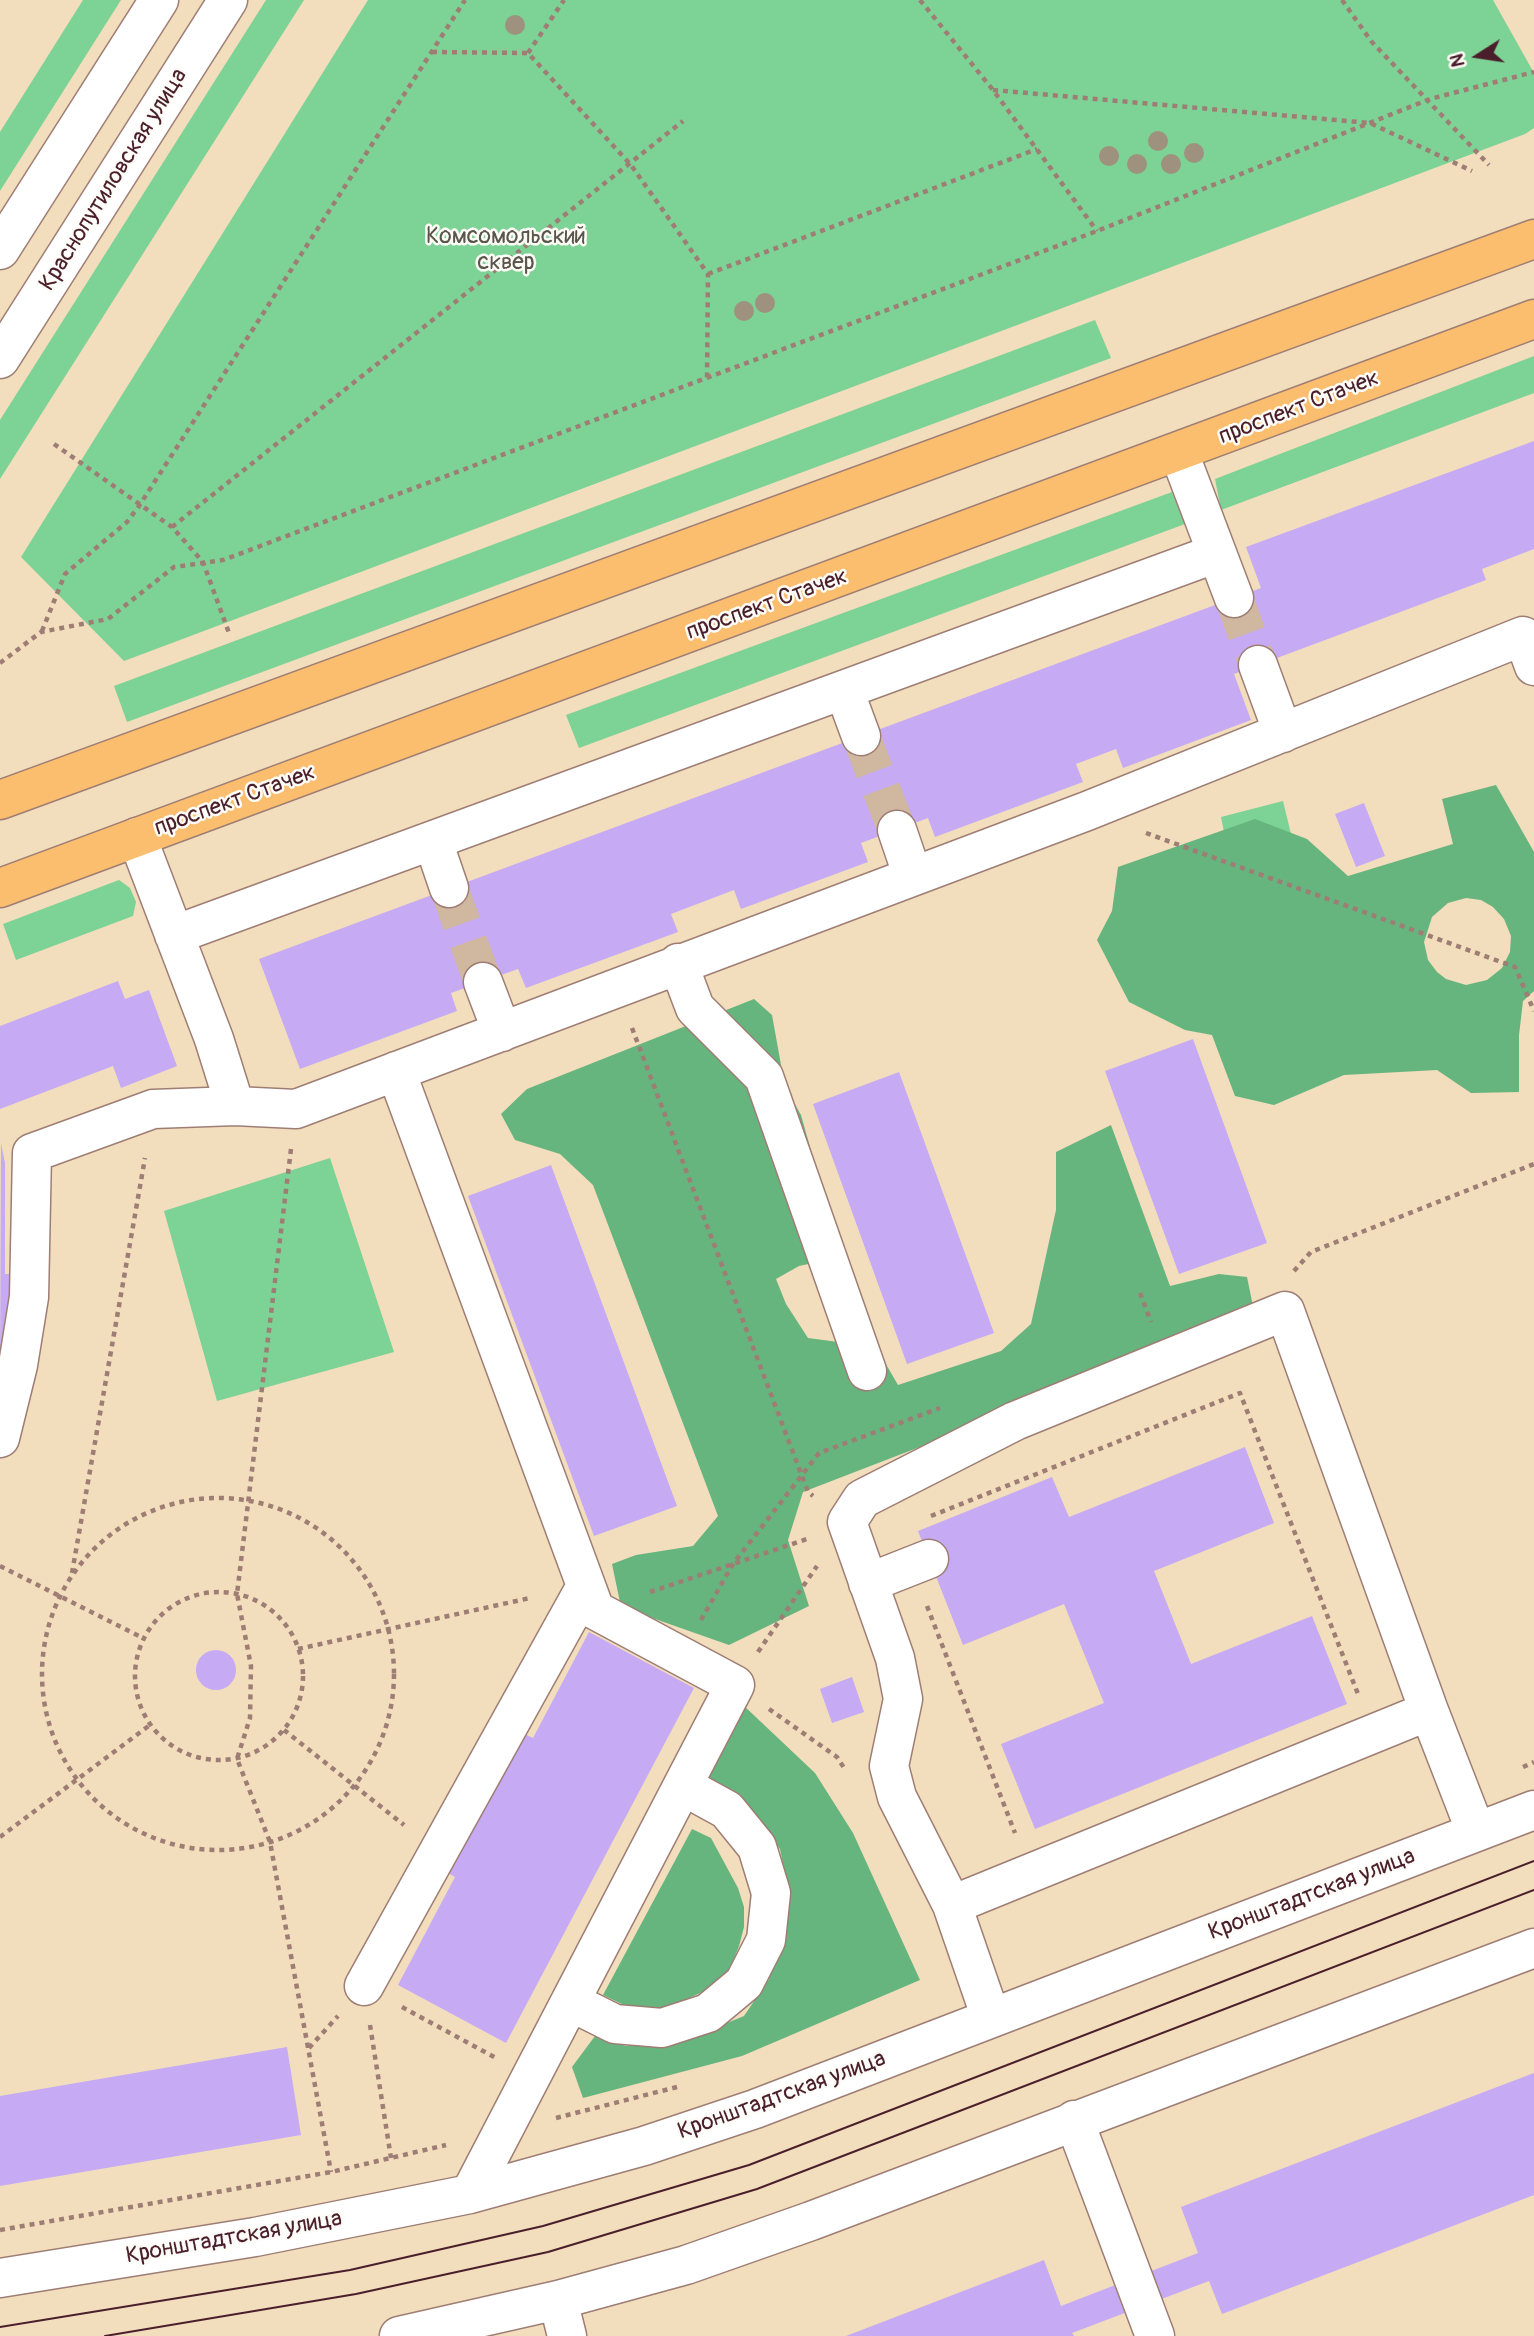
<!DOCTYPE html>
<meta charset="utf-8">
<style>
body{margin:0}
#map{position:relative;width:1534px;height:2336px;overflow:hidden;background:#f2ddbd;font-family:Pangolin,sans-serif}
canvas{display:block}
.north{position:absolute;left:1443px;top:21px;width:70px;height:70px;-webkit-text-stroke:5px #fdfcf7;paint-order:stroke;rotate:258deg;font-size:19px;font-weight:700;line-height:28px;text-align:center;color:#4a1f2b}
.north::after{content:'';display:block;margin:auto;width:24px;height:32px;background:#4a1f2b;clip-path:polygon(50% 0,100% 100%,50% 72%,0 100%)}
</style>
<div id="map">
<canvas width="1534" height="2336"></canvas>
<div class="north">N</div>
</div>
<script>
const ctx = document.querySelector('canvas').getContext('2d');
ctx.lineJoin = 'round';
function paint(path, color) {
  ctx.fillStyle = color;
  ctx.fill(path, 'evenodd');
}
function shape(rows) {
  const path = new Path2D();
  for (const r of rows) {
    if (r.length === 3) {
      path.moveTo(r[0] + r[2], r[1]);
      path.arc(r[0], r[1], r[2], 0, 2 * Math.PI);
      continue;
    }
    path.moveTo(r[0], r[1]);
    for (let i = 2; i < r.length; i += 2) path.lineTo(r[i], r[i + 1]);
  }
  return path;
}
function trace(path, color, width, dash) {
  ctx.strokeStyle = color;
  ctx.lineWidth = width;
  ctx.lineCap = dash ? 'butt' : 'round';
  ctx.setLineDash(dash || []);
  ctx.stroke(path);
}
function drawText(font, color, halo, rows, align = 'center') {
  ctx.font = font + ' Pangolin,sans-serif';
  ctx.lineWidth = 5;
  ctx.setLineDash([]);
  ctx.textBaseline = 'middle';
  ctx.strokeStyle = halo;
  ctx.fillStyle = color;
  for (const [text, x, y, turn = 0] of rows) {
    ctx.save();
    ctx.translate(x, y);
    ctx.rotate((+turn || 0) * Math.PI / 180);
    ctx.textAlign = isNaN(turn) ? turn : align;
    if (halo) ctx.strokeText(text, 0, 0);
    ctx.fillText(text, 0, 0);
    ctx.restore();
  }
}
const green = shape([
 [83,0,121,0,0,191,0,132],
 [266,0,304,0,0,479,0,420],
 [368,0,1493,0,1534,73,1534,128,1525,134,124,661,21,557],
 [1095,320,1111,358,127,722,114,686],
 [1534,356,1534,393,1221,510,1215,479],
 [1172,492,1185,524,579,748,566,715],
 [1283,801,1299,867,1226,842,1221,817],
 [119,880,130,888,136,902,133,916,16,960,3,924],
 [330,1158,394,1352,217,1401,164,1211]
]);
const forest = shape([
 [1496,785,1534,852,1534,991,1523,1001,1519,1035,1519,1092,1471,1093,1437,1070,1344,1075,1274,1105,1235,1096,1212,1035,1185,1030,1129,1002,1097,940,1112,911,1118,867,1255,819,1307,839,1348,876,1453,844,1442,799],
 [1466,898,1481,900,1493,907,1504,919,1511,936,1510,952,1502,968,1487,980,1466,985,1446,979,1437,972,1428,960,1424,942,1432,917,1448,903],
 [754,999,772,1015,785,1087,801,1115,841,1257,799,1266,776,1279,786,1304,808,1338,876,1347,898,1385,1001,1351,1031,1324,1056,1210,1056,1152,1111,1125,1170,1286,1219,1274,1247,1277,1254,1311,1026,1406,803,1492,788,1540,809,1606,729,1645,621,1607,612,1564,636,1555,693,1546,718,1516,593,1185,560,1154,515,1140,501,1114,527,1089],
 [742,1704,815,1773,853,1833,920,1980,742,2056,583,2098,572,2067,595,2036,626,2046,688,2039,744,2016,769,1979,785,1936,788,1888,780,1849,755,1816,703,1783],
 [692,1829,711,1838,738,1888,744,1907,744,1927,739,1946,728,1974,711,1988,674,2005,655,2009,626,2006,603,1995]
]);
const building = shape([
 [1534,441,1534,549,1482,569,1486,580,1234,674,1251,720,1123,768,1116,749,1076,764,1083,782,935,837,928,818,861,843,868,862,741,909,734,890,671,914,678,932,526,988,518,969,451,993,457,1011,300,1069,259,959,1261,588,1246,547],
 [1364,803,1385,856,1356,867,1335,814],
 [118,981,125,999,149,990,177,1066,121,1088,113,1066,0,1109,0,1026],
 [1193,1039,1267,1243,1179,1274,1105,1071],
 [899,1072,994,1333,907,1364,813,1104],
 [1,1143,5,1163,5,1274,15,1274,0,1373],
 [551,1165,677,1506,594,1536,468,1196],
 [1245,1447,1274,1523,1154,1571,1191,1664,1312,1616,1347,1704,1035,1829,1001,1744,1104,1703,1064,1604,963,1645,918,1531,1052,1477,1069,1517],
 [589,1632,694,1688,506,2043,398,1985,455,1877,446,1872,520,1732,533,1738],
 [216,1670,20],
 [852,1677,864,1712,832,1723,820,1689],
 [287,2047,301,2135,0,2186,0,2096],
 [1534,2073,1534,2195,1222,2314,1209,2281,1072,2333,1074,2336,846,2336,1044,2260,1061,2306,1198,2253,1181,2207]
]);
const minorTunnel = shape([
 [1234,598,1258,665],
 [861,736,897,830],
 [449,888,483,982]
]);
const path = shape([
 [920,0,993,90,1097,231],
 [1342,0,1371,41,1489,165],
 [432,52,528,53,631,165,708,274,707,379],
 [528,53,564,0],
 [993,90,1370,123,1472,171],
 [708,274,1037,149],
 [54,444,172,527,203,562,229,633],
 [172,527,683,121],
 [42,631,65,574,127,522,139,506,465,0],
 [0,663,41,632,108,619,174,567,223,560,1097,231,1430,99,1534,72],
 [1146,833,1515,967,1534,1011],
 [632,1028,808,1492,813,1496],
 [291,1149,237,1594,251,1666,250,1718,237,1759,270,1842,331,2172],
 [1294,1271,1311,1252,1534,1164],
 [1140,1293,1151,1322],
 [218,1674,176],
 [931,1516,1240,1393,1358,1694],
 [0,1566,143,1638],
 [72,1573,145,1158],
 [219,1676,84],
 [650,1592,807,1539],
 [927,1606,1015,1833],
 [701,1620,733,1564,819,1453,940,1408],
 [298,1649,530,1598],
 [758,1652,817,1566],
 [769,1709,837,1757,846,1771],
 [284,1730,404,1825],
 [1523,1767,1534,1762],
 [0,1837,150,1725],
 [402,2007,496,2058],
 [370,2025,391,2158],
 [309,2048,338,2016],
 [556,2118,677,2087],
 [0,2230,331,2172,446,2145]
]);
const minor = shape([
 [0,250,159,0],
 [0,359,228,0],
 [1179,453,1234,598],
 [1258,665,1283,733],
 [844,690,861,736],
 [897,830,912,874],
 [433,841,449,888],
 [174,935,1217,553],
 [678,963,695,1008,764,1077,867,1371],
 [483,982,502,1032],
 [396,1071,595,1610,735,1685,470,2194],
 [235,1106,296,1109,1087,811,1523,636,1534,666],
 [0,1438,18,1365,29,1297,32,1153,153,1109,235,1106,214,1039,137,837],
 [868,1583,929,1559],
 [952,1905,1429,1711,1476,1832],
 [364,1986,586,1586],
 [571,2002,615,2024,662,2028,708,2013,744,1983,766,1940,771,1893,757,1847,727,1810,685,1787],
 [991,2018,952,1905,897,1797,889,1766,903,1699,895,1658,847,1522,862,1499,1015,1421,1285,1311,1429,1711],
 [1074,2120,1155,2336],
 [0,2278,255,2237,470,2194,644,2146,755,2109,1534,1810],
 [558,2300,567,2336],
 [399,2336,558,2300,686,2265,811,2221,1534,1948]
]);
const major = shape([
 [0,800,1534,239],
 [0,888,1534,319]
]);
const tram = shape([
 [0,2327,350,2270,543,2226,749,2165,1534,1861],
 [105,2336,356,2294,548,2252,757,2189,1534,1890]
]);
const trees = [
 [515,25],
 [1158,141],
 [1194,153],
 [1109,156],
 [1137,164],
 [1171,164],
 [765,303],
 [744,311]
];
const streetNames = [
 ["Краснопутиловская улица",114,180,-58],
 ["проспект Стачек",1299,408,-21],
 ["проспект Стачек",767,605,-20],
 ["проспект Стачек",235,801,-20],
 ["Кронштадтская улица",1312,1895,-21],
 ["Кронштадтская улица",782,2096,-20],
 ["Кронштадтская улица",234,2238,-10]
];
const parkNames = [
 ["Комсомольский",506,237],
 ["сквер",506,263]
];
paint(green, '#7dd295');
paint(forest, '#66b47e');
paint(building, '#c6abf4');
trace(minorTunnel, '#d0b7a0', 38, [38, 19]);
trace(minor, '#9e7e74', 41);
trace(major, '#9e7e74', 41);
trace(path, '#9e7e74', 4.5, [5, 5]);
trace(minor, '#fff', 38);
trace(major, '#fbbd6e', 38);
trace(tram, '#4a1f2b', 2);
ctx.fillStyle = '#9e927e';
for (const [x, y] of trees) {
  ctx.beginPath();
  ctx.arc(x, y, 10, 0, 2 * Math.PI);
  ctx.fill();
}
drawText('23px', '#4a1f2b', '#fdfcf7', streetNames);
drawText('23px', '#59554b', '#fdfcf7', parkNames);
</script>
